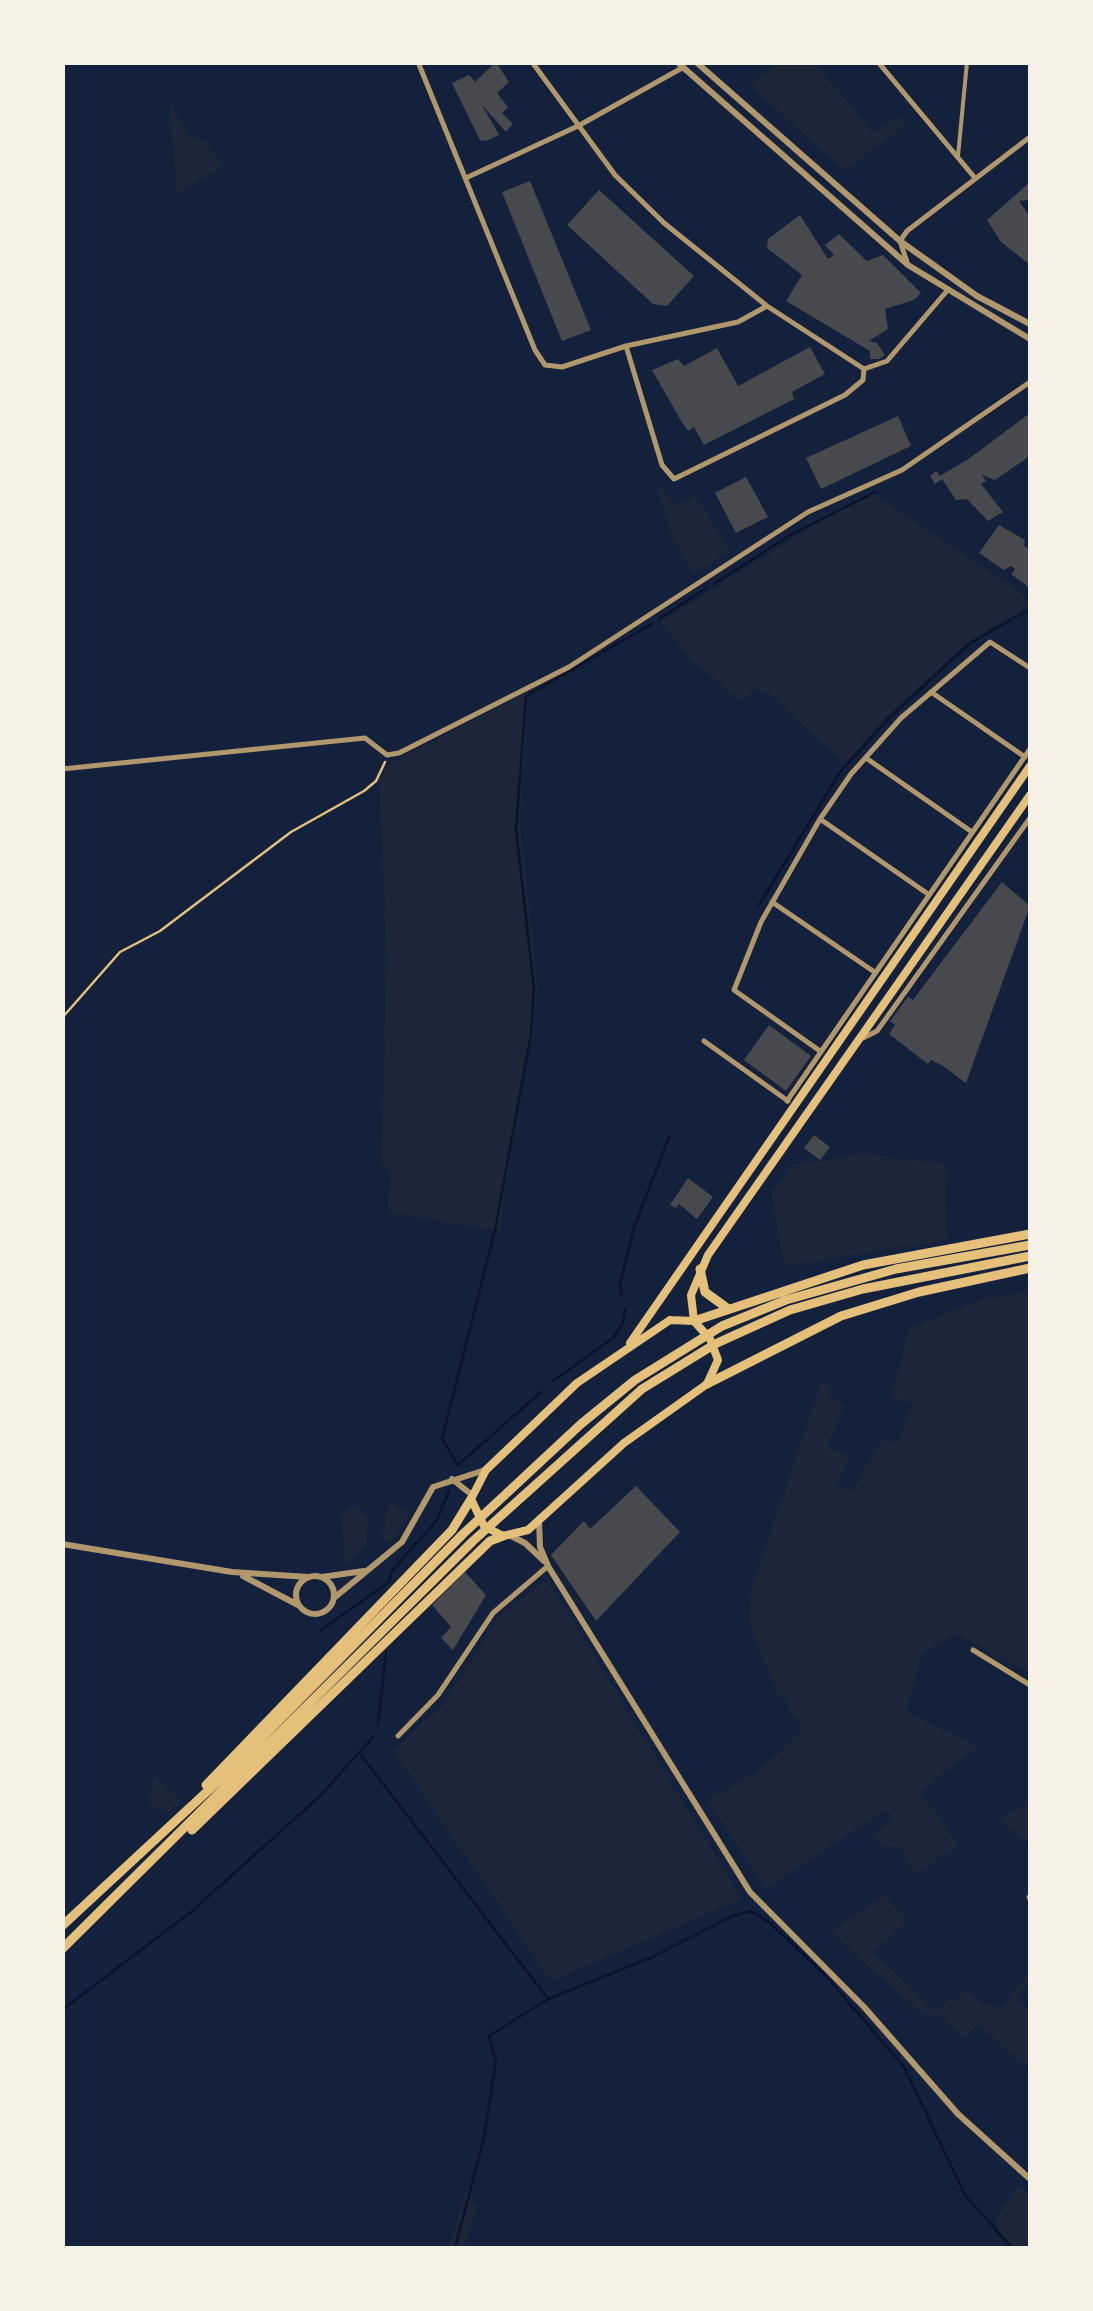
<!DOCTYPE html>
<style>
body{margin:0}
#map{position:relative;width:1093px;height:2311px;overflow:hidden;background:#14213d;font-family:Raleway,sans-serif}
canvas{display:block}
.frame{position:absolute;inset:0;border:65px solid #f6f1e7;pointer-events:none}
</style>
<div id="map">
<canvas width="1093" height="2311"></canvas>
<div class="frame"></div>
</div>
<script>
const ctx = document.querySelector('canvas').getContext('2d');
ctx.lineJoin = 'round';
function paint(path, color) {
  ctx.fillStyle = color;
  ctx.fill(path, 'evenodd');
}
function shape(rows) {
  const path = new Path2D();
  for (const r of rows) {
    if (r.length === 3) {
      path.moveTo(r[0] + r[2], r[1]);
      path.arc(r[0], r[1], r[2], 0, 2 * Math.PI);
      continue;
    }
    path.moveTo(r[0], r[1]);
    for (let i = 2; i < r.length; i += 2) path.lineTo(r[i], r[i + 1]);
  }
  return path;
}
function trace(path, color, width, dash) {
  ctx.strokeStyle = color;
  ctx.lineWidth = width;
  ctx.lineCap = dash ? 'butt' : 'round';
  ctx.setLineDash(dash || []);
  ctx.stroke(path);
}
const green = shape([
 [777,62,815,63,874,133,899,116,906,125,845,171,750,86],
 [169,102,192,139,205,140,223,167,177,193],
 [656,484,677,504,696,497,731,551,694,574,673,539],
 [875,494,1022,592,1030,605,969,641,886,717,845,763,781,706,779,699,757,689,741,702,691,660,661,622,825,518],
 [528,692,520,822,538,991,499,1231,388,1212,391,1168,381,1165,387,960,379,778,392,763],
 [863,1154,945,1164,947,1240,784,1266,771,1191,792,1165],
 [1030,1290,1030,1673,956,1634,922,1654,906,1712,978,1746,921,1792,959,1845,914,1875,901,1848,881,1846,873,1833,893,1820,886,1810,766,1889,706,1800,754,1774,802,1732,800,1720,790,1716,786,1696,778,1695,749,1624,751,1590,821,1382,831,1386,828,1397,845,1405,827,1448,850,1456,837,1486,851,1492,882,1440,897,1443,913,1403,892,1398,909,1328,982,1299],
 [389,1503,409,1512,394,1540,385,1541,382,1534],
 [353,1505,369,1517,366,1546,345,1567,341,1514],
 [542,1582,550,1584,742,1899,551,1981,393,1751,442,1705,500,1616],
 [154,1775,181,1800,169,1812,149,1805],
 [1030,1800,1030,1845,999,1820],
 [886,1895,908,1922,873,1952,936,2011,948,1999,956,2002,966,1990,981,2003,1003,2007,1030,1970,1030,1982,1017,1999,1030,2010,1030,2069,977,2025,965,2039,940,2015,926,2015,914,2007,842,1943,832,1929],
 [1019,2185,1030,2194,1030,2248,1016,2248,1003,2237,995,2218],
 [466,2193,478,2206,464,2248,448,2248]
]);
const stream = shape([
 [714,584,789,536,875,492],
 [659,619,707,588],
 [759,905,840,772,889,718,969,644,1030,609],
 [622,1296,620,1283,635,1225,669,1137],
 [553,1381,613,1338,623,1323,625,1309],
 [541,1392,458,1465,442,1439,495,1230,531,1034,534,988,516,829,526,696,652,624],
 [321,1630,388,1583,392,1571,437,1520,449,1491],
 [378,1725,386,1652],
 [361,1755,548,1999,652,1957,733,1916,751,1911,770,1923,825,1975,904,2067,965,2195,1012,2248],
 [62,2010,191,1912,320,1796,373,1737],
 [455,2248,484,2138,496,2061,489,2036,548,1999]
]);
const building = shape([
 [496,62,509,82,497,93,508,107,502,113,513,124,506,132,482,105,499,135,486,141,480,140,452,83,469,75,475,82],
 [530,181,591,330,562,341,502,192],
 [1030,182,1030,200,1019,201,1030,217,1030,265,1001,242,987,220],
 [599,190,694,276,667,306,653,304,567,225],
 [800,215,828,259,834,255,825,245,839,234,867,261,883,255,921,293,914,300,885,309,888,329,869,341,877,343,885,355,879,359,870,359,870,351,786,301,802,275,767,248,768,239],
 [810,347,825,374,792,392,794,399,704,445,694,427,688,431,680,419,652,370,678,359,684,366,717,348,738,386],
 [1030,413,1030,456,995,480,982,475,986,481,981,484,1003,512,988,521,967,499,956,500,942,479,935,484,930,476,936,471,940,476,970,458],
 [898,416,911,446,821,489,806,458],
 [746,477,768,517,736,533,715,493],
 [999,525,1025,540,1024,546,1030,550,1030,588,1011,574,1015,569,1011,566,1004,570,979,553],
 [1002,882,1030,906,966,1083,943,1066,931,1060,928,1064,889,1034,895,1025,890,1021,908,997,913,1000],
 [769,1025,811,1056,786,1091,744,1060],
 [814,1135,830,1147,820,1160,804,1148],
 [688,1178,713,1197,697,1219,679,1204,676,1208,670,1205],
 [636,1486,680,1532,596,1621,551,1555,584,1521,590,1529],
 [465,1572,486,1595,453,1650,441,1638,451,1627,432,1605]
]);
const path = shape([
 [62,1018,120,952,160,931,291,832,364,791,376,781,385,762]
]);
const pedestrian = shape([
 [958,156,967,62]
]);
const minor = shape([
 [418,62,535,350,545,365,562,367,626,346,738,322,767,306],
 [532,62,615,175,664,223,767,306,864,369],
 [878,62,975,178],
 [468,177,578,126,682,68],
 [907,262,900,241,907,231,1030,137],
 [626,346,662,465,674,479,845,395,863,380,864,369],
 [864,369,887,361,946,292],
 [931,692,1025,757],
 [866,758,972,832],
 [62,769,365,738,387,755,399,753,569,667,808,512,902,470,1030,382],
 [820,819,928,894],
 [772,902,873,971],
 [863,1038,877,1031,1030,818],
 [704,1041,788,1101],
 [820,1051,734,990,761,922,820,819,851,774,901,718,990,642,1030,668],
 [787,1101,1030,749],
 [973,1650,1030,1685],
 [398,1736,438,1695,493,1613,548,1566],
 [1029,1897,1030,1899]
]);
const tertiary = shape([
 [677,62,908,265,1030,339],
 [696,62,900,241,977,296,1030,324],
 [452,1479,472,1495],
 [539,1521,540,1547,548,1566,750,1892,864,2007,958,2114,1030,2179],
 [511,1536,525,1543,544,1561],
 [62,1544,232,1572,308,1577],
 [315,1595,19],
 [243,1576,298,1605],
 [322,1577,364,1571],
 [334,1598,402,1542,433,1487,485,1470]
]);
const secondary = shape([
 [670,1320,694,1321,710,1339,718,1360,707,1384,624,1443,528,1530,503,1536,484,1526,471,1499,486,1470,577,1383,670,1320],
 [694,1321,691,1295,708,1255,1030,795],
 [630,1343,1030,766]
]);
const trunk = shape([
 [700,1269,705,1292,727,1308],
 [694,1321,863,1265,1030,1234],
 [707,1384,841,1316,919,1292,1030,1268],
 [206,1785,452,1530,471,1499],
 [192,1830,490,1541,503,1536],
 [62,1926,226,1774,464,1533,581,1424,635,1380,722,1326,786,1300,896,1269,1030,1245],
 [62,1949,473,1541,642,1389,715,1344,790,1310,863,1289,1030,1256]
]);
paint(green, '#1d2539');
trace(stream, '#0b132b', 2.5);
paint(building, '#48494c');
trace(path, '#e5c07b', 2.5);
trace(pedestrian, '#b1986c', 4);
trace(minor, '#b1986c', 5);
trace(tertiary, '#b1986c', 6);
trace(secondary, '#e5c07b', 8);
trace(trunk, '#e5c07b', 9);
</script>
